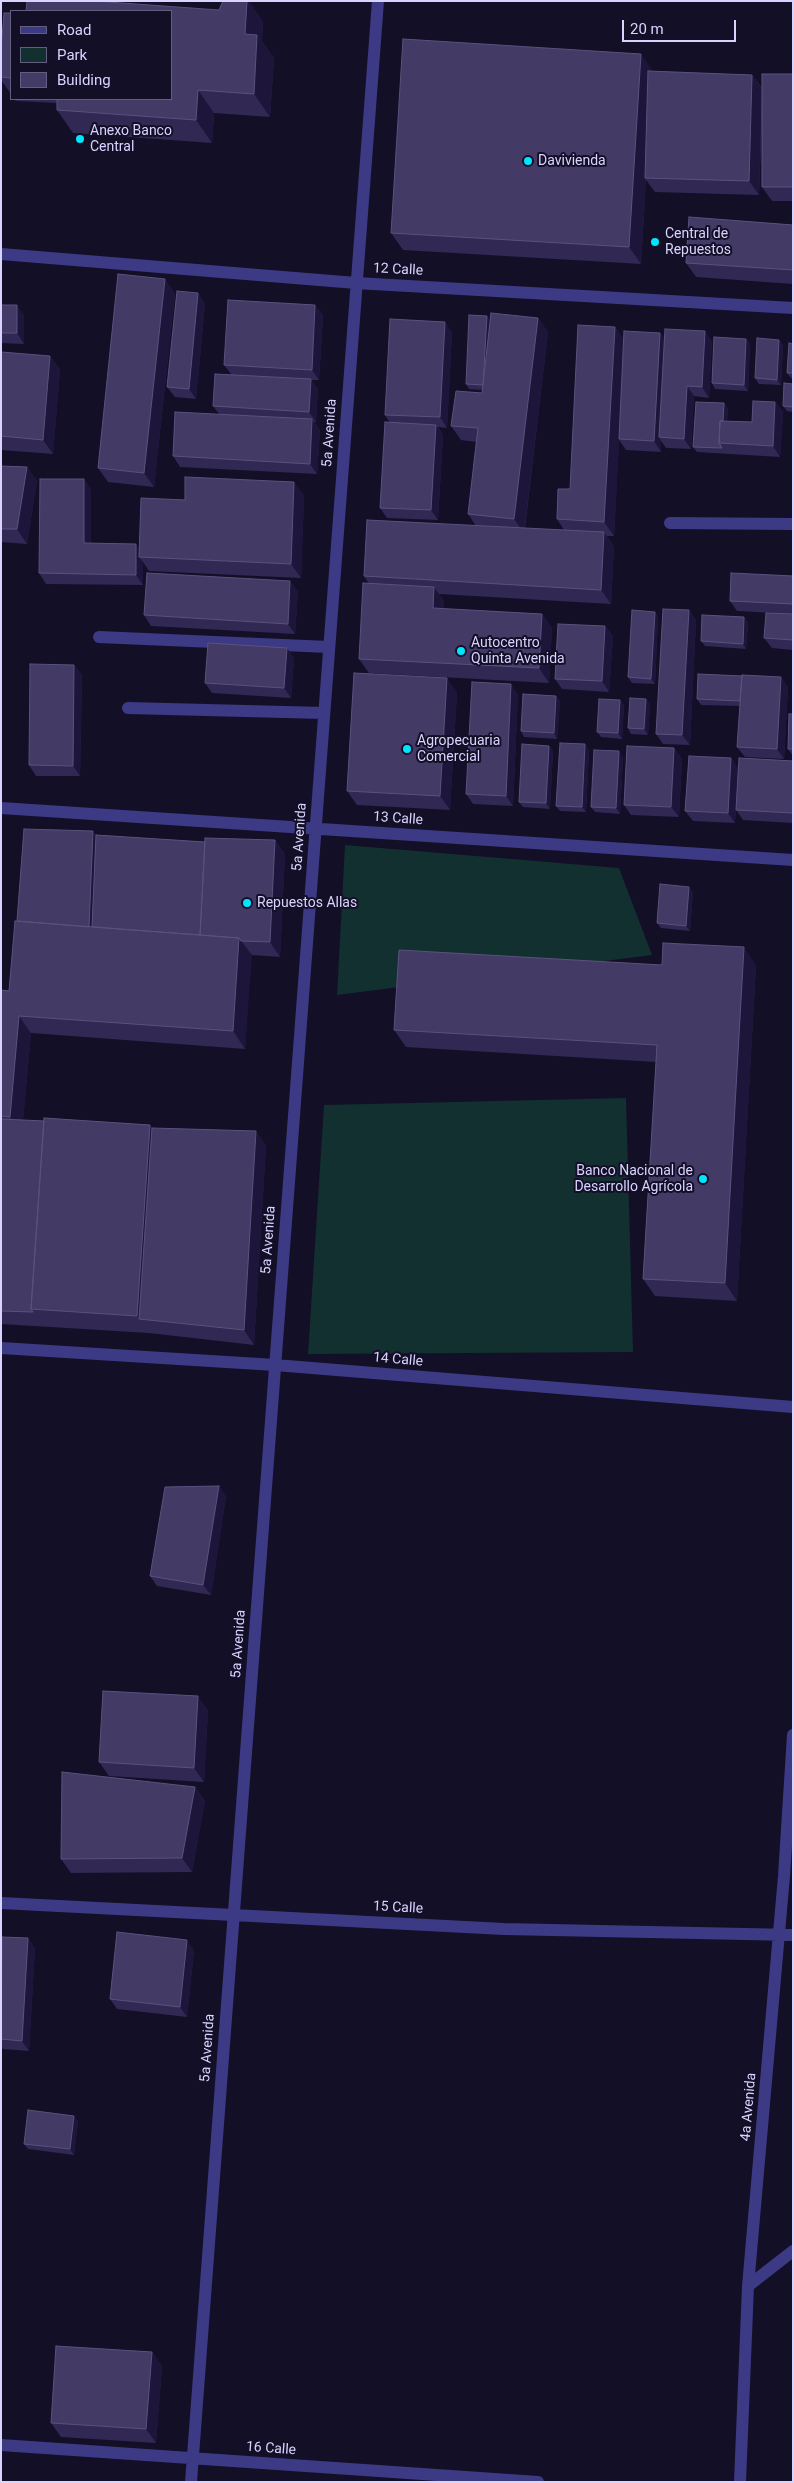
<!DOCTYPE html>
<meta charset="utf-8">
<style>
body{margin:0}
#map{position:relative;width:794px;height:2483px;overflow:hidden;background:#130f26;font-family:Roboto,sans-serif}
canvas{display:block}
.frame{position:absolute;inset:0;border:2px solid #d9d4ff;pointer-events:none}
.legend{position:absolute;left:10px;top:10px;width:162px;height:90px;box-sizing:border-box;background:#130f26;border:1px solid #625e7d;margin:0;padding:6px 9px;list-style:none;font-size:15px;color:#d9d4ff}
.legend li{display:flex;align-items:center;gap:10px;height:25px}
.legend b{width:25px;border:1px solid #625e7d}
.scale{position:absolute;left:622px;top:20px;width:114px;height:22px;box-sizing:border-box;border:2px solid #d9d4ff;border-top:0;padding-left:6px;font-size:15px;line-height:18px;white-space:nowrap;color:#d9d4ff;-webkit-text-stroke:4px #130f26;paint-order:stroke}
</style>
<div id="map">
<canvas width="794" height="2483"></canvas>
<div class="frame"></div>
<ul class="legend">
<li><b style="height:6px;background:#3d3a85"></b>Road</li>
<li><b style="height:14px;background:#12302f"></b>Park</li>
<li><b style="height:14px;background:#433a66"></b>Building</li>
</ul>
<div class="scale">20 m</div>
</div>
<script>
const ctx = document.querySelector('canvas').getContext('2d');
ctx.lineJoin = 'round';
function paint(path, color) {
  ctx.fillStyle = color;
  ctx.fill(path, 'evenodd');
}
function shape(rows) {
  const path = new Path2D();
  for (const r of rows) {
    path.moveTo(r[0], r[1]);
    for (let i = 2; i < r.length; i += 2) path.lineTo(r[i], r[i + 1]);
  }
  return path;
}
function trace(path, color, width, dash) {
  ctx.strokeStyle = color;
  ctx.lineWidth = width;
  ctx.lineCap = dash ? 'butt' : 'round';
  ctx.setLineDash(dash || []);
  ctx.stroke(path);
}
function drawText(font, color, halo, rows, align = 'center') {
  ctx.font = font + ' Roboto,sans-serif';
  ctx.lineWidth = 4;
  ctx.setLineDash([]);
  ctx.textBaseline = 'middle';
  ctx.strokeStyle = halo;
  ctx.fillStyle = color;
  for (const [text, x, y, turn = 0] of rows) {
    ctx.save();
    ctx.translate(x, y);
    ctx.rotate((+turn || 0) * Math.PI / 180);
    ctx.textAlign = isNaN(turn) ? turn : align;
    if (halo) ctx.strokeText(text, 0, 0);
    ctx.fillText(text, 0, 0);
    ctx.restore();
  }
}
const green = shape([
 [345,845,619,868,652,955,337,995],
 [626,1098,633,1352,308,1354,324,1105]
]);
const minor = shape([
 [1,254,356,283,793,308],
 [670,523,793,524],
 [99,637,329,647],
 [128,708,324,713],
 [1,808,793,860],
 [1,1348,275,1365,793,1407],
 [1,1903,504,1929,793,1935],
 [748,2286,793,2251],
 [1,2445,538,2482],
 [191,2482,378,1],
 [740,2482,748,2286,784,1876,793,1735]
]);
const wall = shape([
 [223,1,249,1,263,22,262,41,274,58,270,117,214,113,212,143,73,133,57,110,57,103,16,101,14,99,171,99,219,10],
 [11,13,11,94,1,80,1,51],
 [653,71,752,75,762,88,793,74,793,201,772,201,762,187,762,118,759,195,655,192,646,180,641,264,403,250,391,233],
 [793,225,793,284,696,277,686,263],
 [165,279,175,294,154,487,108,482,98,468],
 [198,293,205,304,196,399,175,397,167,387],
 [1,305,24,315,24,344,1,343],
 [315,305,323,315,319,380,311,380,318,389,316,422,314,422,320,430,317,474,180,467,173,456,219,414,213,406,231,374,224,365],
 [538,318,548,332,525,528,564,530,557,519,570,489,615,327,624,340,660,333,665,340,712,341,709,398,694,396,691,449,666,448,661,441,661,452,626,450,619,440,614,536,607,536,614,547,611,604,439,594,444,601,443,609,542,614,552,628,549,683,369,673,359,659,369,584,364,576,476,526,468,514,476,442,461,440,451,426,482,393,482,390,469,389,466,384,490,321],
 [452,332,447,428,438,427,443,435,438,520,387,518,380,508,390,423,385,415],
 [746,339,750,344,748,391,715,389,712,383],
 [779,340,783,345,781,385,759,384,755,378],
 [793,344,793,378,791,378,787,373],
 [1,352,50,356,60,370,53,454,1,450],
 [793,384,793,412,787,411,783,406],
 [775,402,783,412,780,457,697,452,693,447,724,403,728,409,727,421,752,422],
 [1,466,27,467,37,481,27,544,1,542],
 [84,479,91,490,91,543,139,549,185,500,294,482,304,496,301,578,149,571,143,562,143,585,46,584,39,573],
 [793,576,793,614,737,611,730,601],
 [298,591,295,634,151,626,144,615],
 [689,610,696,620,690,745,663,744,656,734],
 [655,612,658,617,655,684,632,683,628,677],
 [793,614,793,650,772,648,764,638],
 [744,617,748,623,746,649,705,646,701,641],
 [605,626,613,636,609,692,562,689,555,679],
 [287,648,294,658,291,698,212,693,205,683],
 [74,665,82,675,80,776,36,776,29,765],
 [788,687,784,759,745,757,737,747,740,706,701,705,697,699],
 [457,692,450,810,357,805,347,791],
 [518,694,513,806,473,804,466,794],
 [556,696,560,701,557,739,524,737,521,731],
 [646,699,650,704,648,735,631,734,628,728],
 [620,700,624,705,622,739,601,737,597,732],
 [793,714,793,756,788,749],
 [549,746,553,751,550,809,523,807,519,802],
 [674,748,682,759,679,817,631,815,624,805],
 [589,750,586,812,560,811,556,806],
 [623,757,620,814,595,812,591,807],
 [731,758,738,769,735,823,693,821,685,811],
 [793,761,793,823,743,820,736,810],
 [96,835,205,842,275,840,285,854,280,957,251,955,245,1049,31,1033,23,1120,150,1125,152,1128,266,1145,254,1345,149,1333,1,1324,1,990,9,991,17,921],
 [693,892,690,931,661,928,657,923],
 [662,965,756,965,737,1301,655,1296,643,1279,656,1062,406,1047,394,1030],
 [226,1496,211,1595,157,1586,150,1576],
 [208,1710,204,1782,109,1776,99,1762],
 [195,1787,205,1801,192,1872,71,1873,61,1859],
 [28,1938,35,1949,29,2051,3,2049,1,2047,1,1943],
 [194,1950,187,2017,117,2009,110,1999],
 [78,2121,74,2155,28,2149,24,2144],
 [152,2352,162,2366,156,2443,61,2437,51,2423]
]);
const shadedWall = shape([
 [247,1,249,1,263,22,262,41,274,58,270,117,254,94,245,34],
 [641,54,653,71,645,178,646,180,641,264,629,247],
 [752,75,762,89,759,195,749,181],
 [198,90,214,113,212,143,196,120],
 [165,279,175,294,154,487,144,473],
 [198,293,205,304,196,399,189,389],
 [17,305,24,315,24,344,17,333],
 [315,305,323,315,319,380,312,370],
 [487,316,491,321,483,385],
 [538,318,548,332,524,533,514,519],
 [445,322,452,332,447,428,440,417],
 [615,327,625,341,614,536,604,522],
 [705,331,712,341,709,398,702,387],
 [660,333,667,344,659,437,661,441,661,452,654,441],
 [746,339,750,344,748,391,744,385],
 [779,340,783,345,781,385,777,380],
 [50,356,60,370,53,454,43,440],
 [311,379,318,389,316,422,309,412],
 [687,386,694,396,691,449,684,439],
 [775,402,783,412,780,457,773,446],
 [724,403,728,409,726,444,722,443],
 [312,419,320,430,317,474,310,464],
 [436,425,443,435,438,520,431,510],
 [27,467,37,481,27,544,17,529],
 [84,479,91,490,91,554,84,543],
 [294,482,304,496,301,578,291,564],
 [604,532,614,547,611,604,601,590],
 [136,544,143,554,139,557,143,562,143,585,136,575],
 [290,581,298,591,295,634,288,624],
 [434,587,444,601,443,623,433,608],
 [689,610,696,620,690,745,682,735],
 [655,612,658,617,655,684,651,679],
 [542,614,552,628,549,683,539,668],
 [744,617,748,623,746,649,743,644],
 [605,626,613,636,609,692,602,681],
 [287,648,294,658,291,698,284,688],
 [74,665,82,675,80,776,73,766],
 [781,677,788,687,784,759,777,749],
 [447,678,457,692,450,810,440,796],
 [511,684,518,694,513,806,506,796],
 [556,696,560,701,557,739,554,733],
 [646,699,650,704,648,735,644,729],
 [620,700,624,705,622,739,618,733],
 [585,744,589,750,586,812,582,807],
 [549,746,553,751,550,809,546,803],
 [674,748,682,759,679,817,671,807],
 [619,751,623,757,620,814,616,808],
 [731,758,738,769,735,823,728,813],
 [93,831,103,845,99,934,89,930],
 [275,840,285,854,280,957,270,942],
 [689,887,693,892,690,931,686,926],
 [239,938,252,955,245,1049,233,1031],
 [744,947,756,965,737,1301,725,1283],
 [19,1016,31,1033,22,1134,10,1117],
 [150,1125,162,1142,139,1319,137,1316],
 [256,1131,266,1145,254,1345,244,1330],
 [219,1486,226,1496,211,1595,203,1585],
 [198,1696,208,1710,204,1782,194,1768],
 [195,1787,205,1801,192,1872,182,1858],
 [28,1938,35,1949,29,2051,22,2041],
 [187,1940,194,1950,187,2017,180,2007],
 [74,2116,78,2121,74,2155,70,2149],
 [152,2352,162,2366,156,2443,146,2429]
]);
const building = shape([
 [27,1,94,1,219,10,223,1,247,1,245,34,257,35,254,94,198,90,196,120,57,110,57,99,171,99,171,11,26,11,27,1],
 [4,13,11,13,11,78,1,77,1,51,4,13],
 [403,39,641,54,629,247,391,233,403,39],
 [648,71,752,75,749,181,645,178,648,71],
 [762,74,793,74,793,187,762,187,762,74],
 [689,217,793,225,793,270,686,263,689,217],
 [118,274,165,279,144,473,98,468,118,274],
 [177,291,198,293,189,389,167,387,177,291],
 [228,300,315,305,312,370,224,365,228,300],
 [1,305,17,305,17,333,1,333,1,305],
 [491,313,538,318,514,519,468,514,478,428,451,426,456,391,482,393,491,313],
 [469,315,487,316,483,385,466,384,469,315],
 [390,319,445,322,440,417,385,415,390,319],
 [578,325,615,327,604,522,557,519,558,489,570,489,578,325],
 [665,329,705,331,702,387,687,386,684,439,659,437,665,329],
 [624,331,660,333,654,441,619,439,624,331],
 [714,337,746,339,744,385,712,383,714,337],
 [757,338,779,340,777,380,755,378,757,338],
 [789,343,793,344,793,373,787,373,789,343],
 [1,352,50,356,43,440,1,436,1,352],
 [215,374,311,379,309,412,213,406,215,374],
 [784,383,793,384,793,407,783,406,784,383],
 [753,401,775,402,773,446,719,443,720,421,752,422,753,401],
 [696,402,724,403,723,421,720,421,719,443,722,448,693,447,696,402],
 [175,412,312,419,310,464,173,456,175,412],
 [385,422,436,425,431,510,380,508,385,422],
 [1,466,27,467,17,529,1,529,1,466],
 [185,477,294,482,291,564,139,557,141,498,185,500,185,477],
 [40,479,84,479,84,543,136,544,136,575,39,573,40,479],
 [367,520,604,532,601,590,364,576,367,520],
 [147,573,290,581,288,624,144,615,147,573],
 [731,573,793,576,793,604,730,601,731,573],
 [363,583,434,587,433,608,542,614,539,668,359,659,363,583],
 [663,609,689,610,682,735,656,734,663,609],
 [632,610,655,612,651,679,628,677,632,610],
 [766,613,793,614,793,640,764,638,766,613],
 [702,615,744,617,743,644,701,641,702,615],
 [558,624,605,626,602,681,555,679,558,624],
 [208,643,287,648,284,688,205,683,208,643],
 [30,664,74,665,73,766,29,765,30,664],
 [354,673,447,678,440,796,347,791,354,673],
 [698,674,742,676,740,701,697,699,698,674],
 [742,675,781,677,777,749,737,747,742,675],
 [472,682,511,684,506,796,466,794,472,682],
 [523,694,556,696,554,733,521,731,523,694],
 [630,698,646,699,644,729,628,728,630,698],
 [599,699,620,700,618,733,597,732,599,699],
 [789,714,793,714,793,749,788,749,789,714],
 [560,743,585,744,582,807,556,806,560,743],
 [522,744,549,746,546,803,519,802,522,744],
 [627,746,674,748,671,807,624,805,627,746],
 [594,750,619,751,616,808,591,807,594,750],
 [689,756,731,758,728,813,685,811,689,756],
 [739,758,793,761,793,813,736,810,739,758],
 [24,829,93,831,89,927,17,921,24,829],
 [96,835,205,842,200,935,92,927,96,835],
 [205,838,275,840,270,942,241,941,239,938,200,935,205,838],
 [660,884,689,887,686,926,657,923,660,884],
 [15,921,239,938,233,1031,19,1016,10,1117,1,1116,1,990,9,991,15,921],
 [663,943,744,947,725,1283,643,1279,657,1045,394,1030,399,950,662,965,663,943],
 [44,1118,150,1125,137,1316,31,1309,44,1118],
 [1,1119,44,1121,31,1309,33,1312,1,1311,1,1119],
 [152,1128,256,1131,244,1330,139,1319,152,1128],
 [219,1486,203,1585,150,1576,165,1487,219,1486],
 [103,1691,198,1696,194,1768,99,1762,103,1691],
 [62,1772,195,1787,182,1858,61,1859,62,1772],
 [117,1932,187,1940,180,2007,110,1999,117,1932],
 [2,1937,28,1938,22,2041,1,2039,2,1937],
 [28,2110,74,2116,70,2149,24,2144,28,2110],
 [56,2346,152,2352,146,2429,51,2423,56,2346]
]);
const markers = [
 [80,139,5,"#00e5ff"],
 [528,161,5,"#00e5ff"],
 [655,242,5,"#00e5ff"],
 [461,651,5,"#00e5ff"],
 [407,749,5,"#00e5ff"],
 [247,903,5,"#00e5ff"],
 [703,1179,5,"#00e5ff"]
];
const poiNames = [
 ["Anexo Banco",90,131],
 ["Central",90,147],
 ["Davivienda",538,161],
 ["Central de",665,234],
 ["Repuestos",665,250],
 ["Autocentro",471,643],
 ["Quinta Avenida",471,659],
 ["Agropecuaria",417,741],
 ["Comercial",417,757],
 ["Repuestos Allas",257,903],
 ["Banco Nacional de",693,1171,"right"],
 ["Desarrollo Agrícola",693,1187,"right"]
];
const streetNames = [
 ["12 Calle",398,270,3],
 ["5a Avenida",330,433,-86],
 ["13 Calle",398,819,4],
 ["5a Avenida",300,837,-86],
 ["5a Avenida",269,1240,-86],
 ["14 Calle",398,1360,5],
 ["5a Avenida",239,1644,-86],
 ["15 Calle",398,1908,3],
 ["5a Avenida",208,2048,-86],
 ["4a Avenida",749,2107,-85],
 ["16 Calle",271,2449,4]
];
paint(green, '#12302f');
trace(minor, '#3d3a85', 12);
paint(wall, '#312854');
paint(shadedWall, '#1d163a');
paint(building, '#433a66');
trace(building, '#5a527e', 1);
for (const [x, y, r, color] of markers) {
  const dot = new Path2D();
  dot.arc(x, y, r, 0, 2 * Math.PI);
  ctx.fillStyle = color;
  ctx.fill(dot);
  trace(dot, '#130f26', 2);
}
drawText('14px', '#d9d4ff', '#130f26', poiNames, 'left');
drawText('14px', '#d9d4ff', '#130f26', streetNames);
</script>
